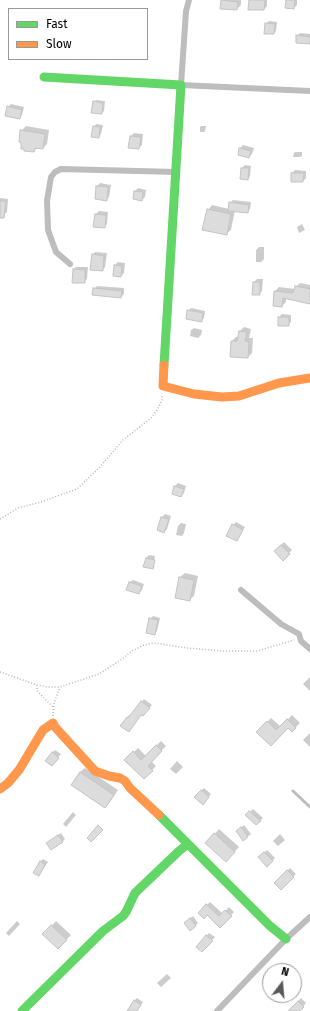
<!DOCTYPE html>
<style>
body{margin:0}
#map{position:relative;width:310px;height:1011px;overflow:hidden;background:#fff;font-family:"Fira Sans",sans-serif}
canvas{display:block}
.legend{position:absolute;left:8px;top:8px;width:140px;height:52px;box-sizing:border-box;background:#fff;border:1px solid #999;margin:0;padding:5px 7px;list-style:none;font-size:12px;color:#000}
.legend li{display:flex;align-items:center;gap:8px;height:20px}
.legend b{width:20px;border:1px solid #999}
.north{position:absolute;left:262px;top:963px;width:40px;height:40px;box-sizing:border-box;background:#fff;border:1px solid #999;border-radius:50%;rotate:16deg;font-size:11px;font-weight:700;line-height:16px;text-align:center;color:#000}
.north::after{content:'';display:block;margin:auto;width:14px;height:18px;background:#595959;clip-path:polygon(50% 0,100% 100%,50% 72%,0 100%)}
</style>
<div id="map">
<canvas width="310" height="1011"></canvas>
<ul class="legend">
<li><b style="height:5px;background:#63d668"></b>Fast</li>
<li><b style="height:5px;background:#ff974d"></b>Slow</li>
</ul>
<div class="north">N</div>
</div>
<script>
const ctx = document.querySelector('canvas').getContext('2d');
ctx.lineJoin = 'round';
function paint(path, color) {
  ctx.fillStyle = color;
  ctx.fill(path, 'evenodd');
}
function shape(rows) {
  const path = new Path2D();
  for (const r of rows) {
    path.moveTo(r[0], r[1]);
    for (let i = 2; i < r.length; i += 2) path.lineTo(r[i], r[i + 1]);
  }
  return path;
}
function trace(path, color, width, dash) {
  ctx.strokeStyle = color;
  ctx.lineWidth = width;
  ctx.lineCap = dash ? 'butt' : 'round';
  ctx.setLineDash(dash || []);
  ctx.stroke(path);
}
const shadow = shape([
 [222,0,241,0,241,5,237,9,221,8],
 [250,0,267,0,267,6,264,9],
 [287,0,297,0,297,5,294,8],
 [269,21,277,22,276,31,274,33,266,24],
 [300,33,310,34,310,43,297,36],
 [96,100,105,101,104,111,102,113,94,102],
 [11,104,24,107,22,115,19,118,8,107],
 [96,124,103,125,101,134,99,137,94,127],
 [26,126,49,130,47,144,43,148,37,148,34,151,21,131],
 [201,126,206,126,205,131,204,132,200,132,200,127],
 [134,133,143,134,142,145,139,148,130,147,131,136],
 [243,145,254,148,252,154,249,157,239,155,240,148],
 [295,152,302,152,302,156,300,157,293,157,294,153],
 [245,165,251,166,250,176,248,179,242,168],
 [295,170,306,171,306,178,303,181,292,181,292,173],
 [100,183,111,185,109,197,106,200,97,186],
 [138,188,146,190,145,197,142,200,135,191],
 [0,198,8,199,7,212,4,214,0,214],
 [233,200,251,202,250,209,247,212,235,210,231,230,226,234,208,210,212,205,229,209,230,203],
 [99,211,108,212,107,224,104,227,94,226,96,214],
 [302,224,305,230,299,233,297,227],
 [259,247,264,247,264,259,261,262,256,262,256,250],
 [95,252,107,253,105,267,102,270,93,255],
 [118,262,125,263,124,273,121,276,115,265],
 [76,267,88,267,87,279,84,282,74,269],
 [257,279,263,279,262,291,259,294,254,282],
 [300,283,310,285,310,303,286,298,286,302,282,306,275,291,279,287,295,289,296,287],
 [97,286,124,288,124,294,121,297,94,289],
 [191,308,205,311,204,318,202,320,188,311],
 [282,314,291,315,291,322,288,325,279,317],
 [244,327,251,329,249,338,253,338,252,353,248,357,231,356,232,341,236,337,239,337,240,331],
 [194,328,202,330,201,335,198,338,190,336,191,330],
 [178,483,186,486,184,493,181,496,173,493,175,486],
 [165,514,171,516,167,529,164,532,158,530,162,517],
 [236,522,245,527,239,537,236,540,233,525],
 [181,523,186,524,184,533,182,536,176,535,178,526],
 [284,542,292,550,283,559,275,551],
 [149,555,155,556,153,566,155,566,153,568,146,558],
 [185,573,198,576,194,596,189,600,180,577],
 [133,580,144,584,142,590,139,593,130,582],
 [153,616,160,618,157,631,154,634,150,619],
 [310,677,310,691,303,684],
 [144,699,152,705,146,712,142,714,129,731,122,725,127,717,130,715,131,715],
 [292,715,300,723,292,731,288,727,271,745,258,732,271,718,281,727],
 [310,733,310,747,303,740],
 [161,741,166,746,151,761,156,766,144,778,126,760,138,748,146,756],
 [55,750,61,754,54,762,52,753],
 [177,761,183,767,176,774,170,769],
 [85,768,118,790,110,802,105,807,72,785,80,772],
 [204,788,211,794,202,804,195,797],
 [253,809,263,818,256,824,247,815],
 [73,812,76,815,66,827,63,824],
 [244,825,251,834,243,840,240,829],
 [219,829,239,847,226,861,207,843],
 [61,833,65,839,62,842,51,840],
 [280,834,285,840,278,846,273,841],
 [267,850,275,858,267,866,260,857],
 [43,859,48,862,41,872,39,875,40,862],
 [290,868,296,874,281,888,275,883],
 [210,902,223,914,229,907,234,912,220,926,207,905],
 [193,916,198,923,195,926,188,920],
 [17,921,20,924,9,936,6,933],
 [56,921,71,935,58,948,44,934],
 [209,933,215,937,202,951,197,946],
 [167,974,171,978,161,987,157,983],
 [137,998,143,1002,137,1011,128,1011,134,1001],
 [301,998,306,1003,299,1011,289,1011]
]);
const building = shape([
 [221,0,238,2,237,10,220,9,221,0],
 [249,0,265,0,264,10,248,10,249,0],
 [286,0,295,0,294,9,285,8,286,0],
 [265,23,275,24,274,34,264,34,265,23],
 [296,35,310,37,310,44,296,43,296,35],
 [93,101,103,103,102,114,91,113,93,101],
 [7,106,22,110,20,119,5,116,7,106],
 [93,126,100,127,99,138,91,137,93,126],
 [20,130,45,134,43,149,35,148,34,152,24,151,24,149,21,149,21,142,19,142,20,130],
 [130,136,141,137,139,149,128,148,130,136],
 [239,148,251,151,249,158,238,155,239,148],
 [241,168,249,168,248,180,240,179,241,168],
 [291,173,304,173,303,182,291,182,291,173],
 [96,186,108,187,107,201,95,199,96,186],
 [134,191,143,192,142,201,133,199,134,191],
 [0,201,6,201,4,218,0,218,0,201],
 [229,202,249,205,248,213,228,211,229,202],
 [207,209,231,214,227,235,202,230,207,209],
 [95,214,106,215,105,228,93,227,95,214],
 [92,254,104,256,103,271,90,270,92,254],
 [114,265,122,266,121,277,113,276,114,265],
 [73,269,85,270,85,283,72,283,73,269],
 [253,282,260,282,260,295,252,295,253,282],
 [295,286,310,289,310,304,283,298,282,307,273,306,274,291,293,293,295,286],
 [93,288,122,291,121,298,92,295,93,288],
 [187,310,203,313,202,322,186,319,187,310],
 [278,317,289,317,289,326,278,326,278,317],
 [239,331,247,332,245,341,249,342,248,358,230,357,231,341,237,341,239,331],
 [174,486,184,489,181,497,172,494,174,486],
 [161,517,169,519,164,533,157,530,161,517],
 [232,524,243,530,237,541,226,536,232,524],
 [281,545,290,554,283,561,274,551,281,545],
 [146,558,155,560,153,569,143,567,146,558],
 [179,577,194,580,190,601,175,598,179,577],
 [129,582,142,586,139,594,126,590,129,582],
 [149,618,158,620,155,635,146,633,149,618],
 [141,701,150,708,143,716,141,715,129,732,120,726,127,717,128,718,141,701],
 [287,719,296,728,292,732,288,728,271,746,256,732,267,721,276,730,287,719],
 [156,745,162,751,148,766,153,771,144,779,124,760,133,751,141,760,156,745],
 [52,752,59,758,52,766,45,761,52,752],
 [80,772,114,795,105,808,71,785,80,772],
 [201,790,209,797,203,805,194,797,201,790],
 [249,811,261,821,256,825,245,815,249,811],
 [98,825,103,830,91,842,87,838,98,825],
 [241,827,248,837,243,841,236,831,241,827],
 [214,833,235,852,226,862,205,843,214,833],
 [58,835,63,842,51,850,46,843,58,835],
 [264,852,273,861,267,867,258,857,264,852],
 [40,861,45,865,39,876,33,873,40,861],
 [287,870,294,877,281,890,274,883,287,870],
 [206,904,219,916,225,910,232,916,220,928,207,915,204,919,198,913,206,904],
 [190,918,196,926,190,931,184,923,190,918],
 [51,925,67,940,58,949,42,934,51,925],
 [206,935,213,941,202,952,196,947,206,935],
 [134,1000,141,1005,137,1011,127,1011,134,1000],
 [298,1001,304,1007,300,1011,288,1011,298,1001]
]);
const path = shape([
 [0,519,18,508,41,502,77,489,99,468,123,440,151,418,157,410,162,400,162,394],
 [0,672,37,685,48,687,60,687,99,674,122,659,132,651,144,645,154,643,187,648,222,651,257,651,294,640],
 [37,685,37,691,53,707],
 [53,716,54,703,60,687]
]);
const lane = shape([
 [293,791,310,807]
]);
const street = shape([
 [189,0,186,11,181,85,310,91],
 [70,264,56,252,48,230,47,201,51,177,55,172,61,169,176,172],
 [241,590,281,624,299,634,301,641,310,649],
 [217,1011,286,939,310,917]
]);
const fast = shape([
 [44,77,181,85,164,365],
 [159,815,269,925,286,939],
 [22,1011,103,931,123,916,126,912,135,893,179,851,188,844]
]);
const slow = shape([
 [164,365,163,386,194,394,222,397,239,396,279,383,310,378],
 [0,789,8,783,19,770,43,730,53,723,55,727,95,771,109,776,120,778,125,781,130,788,159,815]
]);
paint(shadow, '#0003');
paint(building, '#dcdcdc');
trace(building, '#c4c4c4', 1);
trace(path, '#b8b8b8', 1.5, [1, 2]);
trace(lane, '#bdbdbd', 3);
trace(street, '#bdbdbd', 6);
trace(fast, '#63d668', 9);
trace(slow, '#ff974d', 9);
</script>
